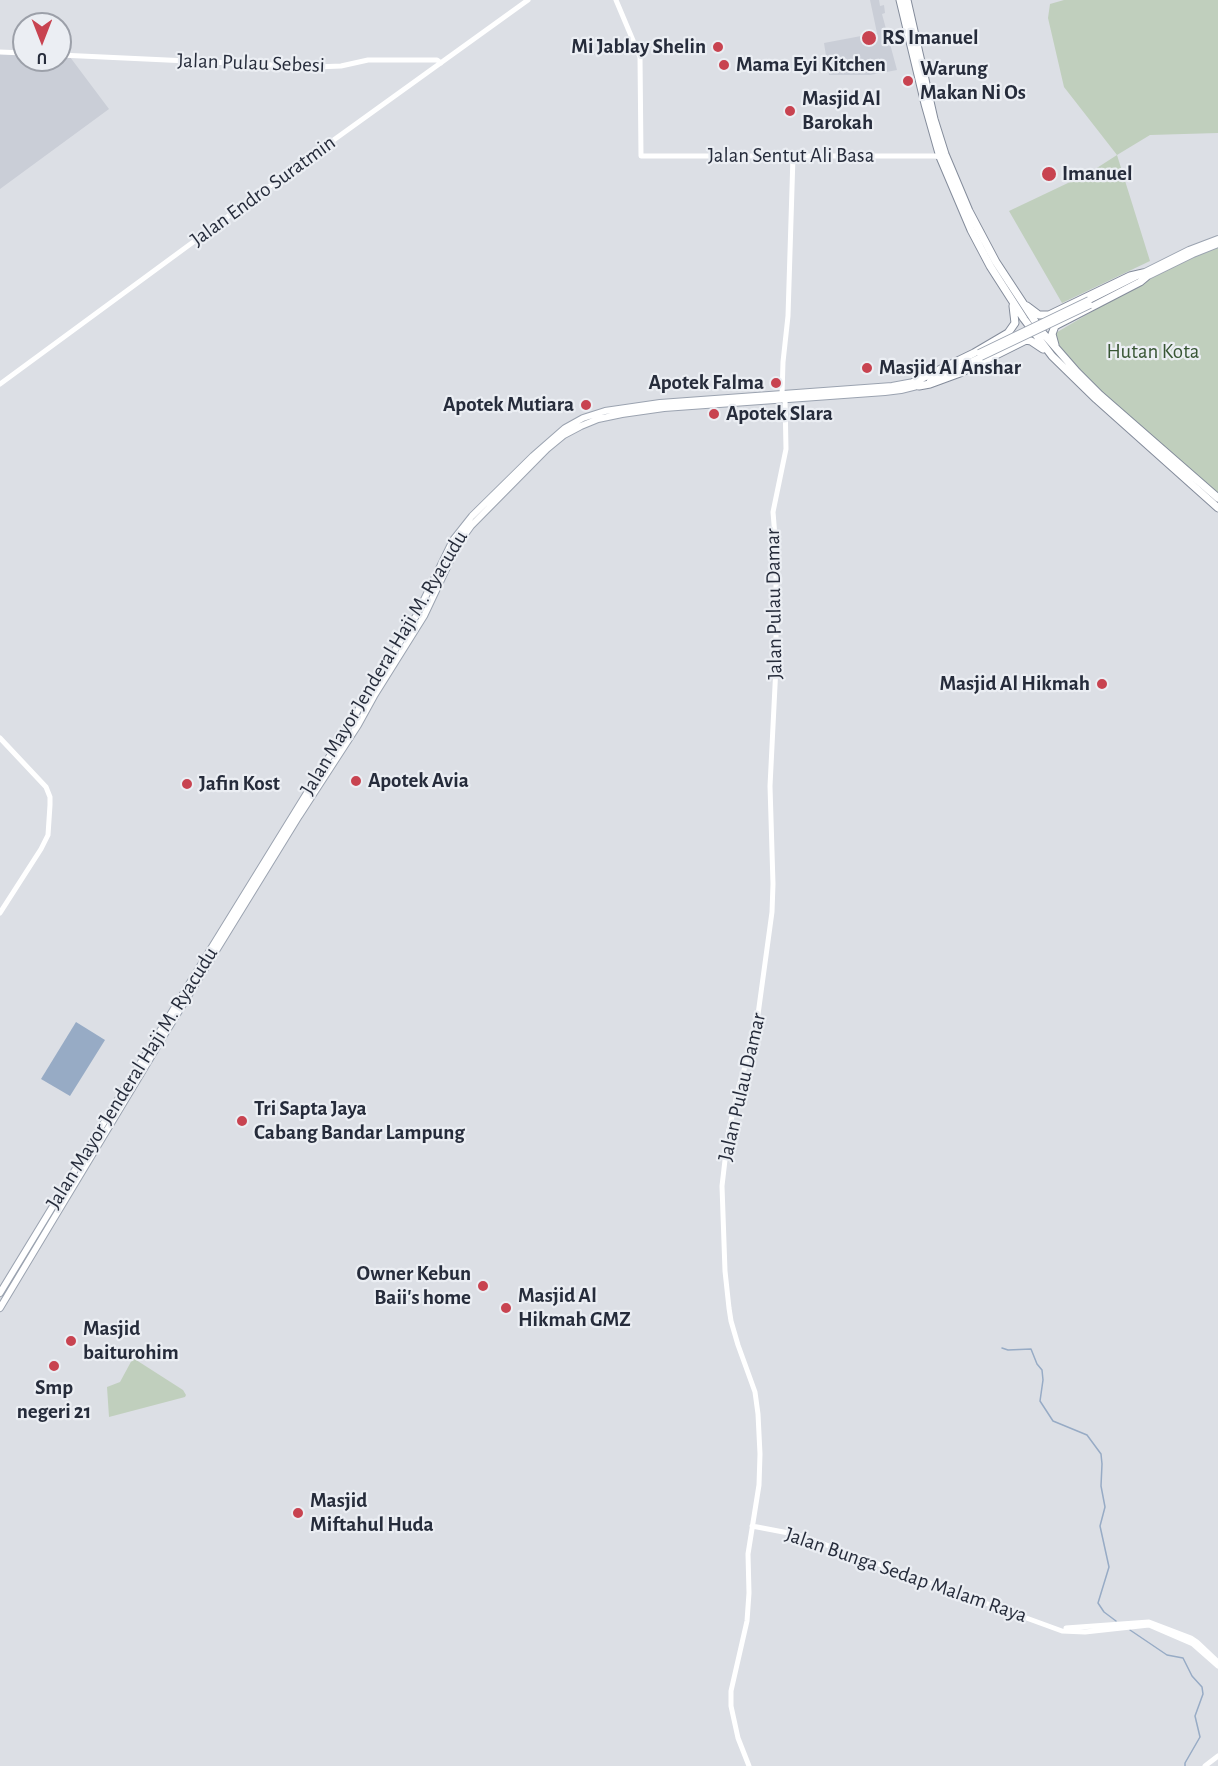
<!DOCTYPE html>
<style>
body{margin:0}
#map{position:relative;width:1218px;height:1766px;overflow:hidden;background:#dcdfe5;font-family:"Alegreya Sans",sans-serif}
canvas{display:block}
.north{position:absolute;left:12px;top:12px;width:60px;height:60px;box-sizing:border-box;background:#ebeef3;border:2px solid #9ca0a9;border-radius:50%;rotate:180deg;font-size:16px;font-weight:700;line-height:24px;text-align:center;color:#262c3b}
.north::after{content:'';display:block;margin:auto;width:21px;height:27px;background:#c84350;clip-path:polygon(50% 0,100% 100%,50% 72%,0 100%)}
</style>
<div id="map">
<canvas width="1218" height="1766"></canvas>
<div class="north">U</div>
</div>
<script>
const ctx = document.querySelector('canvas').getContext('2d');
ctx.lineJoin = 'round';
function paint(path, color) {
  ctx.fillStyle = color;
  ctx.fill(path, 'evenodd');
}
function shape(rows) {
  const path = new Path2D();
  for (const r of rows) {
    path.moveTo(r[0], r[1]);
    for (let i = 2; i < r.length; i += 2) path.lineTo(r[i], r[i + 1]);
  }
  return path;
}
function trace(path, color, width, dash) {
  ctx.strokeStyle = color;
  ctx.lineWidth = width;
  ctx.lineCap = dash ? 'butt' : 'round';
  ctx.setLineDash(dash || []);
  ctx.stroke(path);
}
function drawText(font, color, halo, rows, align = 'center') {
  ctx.font = font + ' "Alegreya Sans",sans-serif';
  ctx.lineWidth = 4.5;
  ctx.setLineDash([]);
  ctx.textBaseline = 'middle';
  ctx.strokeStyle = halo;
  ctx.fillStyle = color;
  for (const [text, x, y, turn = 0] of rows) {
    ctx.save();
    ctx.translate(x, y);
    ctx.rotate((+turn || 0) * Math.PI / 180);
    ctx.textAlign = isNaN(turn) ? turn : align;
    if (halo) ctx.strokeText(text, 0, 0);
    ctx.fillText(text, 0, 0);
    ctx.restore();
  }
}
const built = shape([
 [870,0,879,0,880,6,884,5,885,13,882,14,897,70,870,75,829,75,824,43,877,33],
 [0,54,24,55,24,60,60,60,60,56,70,57,109,109,0,189]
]);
const green = shape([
 [1064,0,1218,0,1218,133,1150,135,1117,155,1150,261,1062,303,1009,211,1089,173,1117,155,1064,87,1048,18,1050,4],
 [1218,246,1218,499,1082,377,1061,351,1054,334,1147,279],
 [133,1358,183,1390,186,1395,185,1397,109,1417,107,1387,120,1382]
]);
const water = shape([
 [76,1022,105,1040,70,1096,41,1079]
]);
const stream = shape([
 [1002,1348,1008,1350,1031,1349,1037,1364,1042,1370,1043,1380,1040,1401,1053,1421,1087,1435,1101,1454,1102,1464,1101,1486,1105,1507,1100,1526,1109,1567,1098,1603,1104,1612,1116,1621],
 [1130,1630,1167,1655,1183,1658,1192,1676,1202,1687,1203,1694,1195,1716,1200,1737,1185,1763,1185,1766]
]);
const secondary = shape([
 [616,0,640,57,641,156,935,156,940,157],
 [0,52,24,53],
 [60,55,316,67,341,66,368,60,437,60,441,63],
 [0,384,249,201,528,0],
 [782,395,783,362,788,316,793,156],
 [0,738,46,787,50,797,50,805,48,835,41,849,0,913],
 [752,1526,799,1535,1062,1631,1085,1632,1149,1625,1193,1644,1218,1666],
 [1066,1628,1149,1622,1191,1638,1197,1642,1218,1662],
 [749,1766,738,1738,731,1706,731,1691,747,1621,749,1593,748,1554,759,1485,760,1454,758,1414,755,1392,738,1345,731,1321,729,1308,725,1271,722,1186,728,1134,739,1086,753,1041,756,1029,772,912,773,884,770,786,776,666,776,549,773,512,786,449,785,399],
 [1205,1766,1218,1756]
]);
const primary = shape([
 [1142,279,1193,254,1218,244],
 [1089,300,1189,250,1218,239],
 [930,381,981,357],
 [0,1293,120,1096,416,616,453,540,472,516,533,456,565,428,583,418,605,411,660,403,892,386,919,381],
 [0,1308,163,1037,299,816,358,725,374,696,424,616,458,544,471,526,547,449,564,435,581,426,598,419,622,414,664,408,885,392,901,390,921,385]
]);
const highway = shape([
 [900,0,925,104,940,157,971,230,990,266,1024,319,1052,356,1096,399,1218,508],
 [907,0,934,119,945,154,969,211,996,262,1042,332,1077,372,1100,395,1218,498],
 [1027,306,1039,315,1049,315,1130,276,1143,273],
 [1055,345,1052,334,1055,326,1140,282,1146,277],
 [914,382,974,353,1008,333,1015,323,1013,306],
 [919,386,930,384,960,373,1026,340,1031,341,1043,349]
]);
const primaryBridge = shape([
 [979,353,1089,300],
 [981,357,1090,305]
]);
const markers = [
 [869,38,8,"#c84350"],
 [718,47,6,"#c84350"],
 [724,65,6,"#c84350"],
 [908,81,6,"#c84350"],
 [790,111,6,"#c84350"],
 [1049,174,8,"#c84350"],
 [867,368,6,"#c84350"],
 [776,383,6,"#c84350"],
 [586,405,6,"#c84350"],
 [714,414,6,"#c84350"],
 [1102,684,6,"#c84350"],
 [356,781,6,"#c84350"],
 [187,784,6,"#c84350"],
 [242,1121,6,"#c84350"],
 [483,1286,6,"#c84350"],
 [506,1308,6,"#c84350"],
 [71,1341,6,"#c84350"],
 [54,1366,6,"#c84350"],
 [298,1513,6,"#c84350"]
];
const poiNames = [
 ["RS Imanuel",882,38],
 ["Mi Jablay Shelin",706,47,"right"],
 ["Mama Eyi Kitchen",736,65],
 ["Warung",920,69],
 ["Makan Ni Os",920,93],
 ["Masjid Al",802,99],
 ["Barokah",802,123],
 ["Imanuel",1062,174],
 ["Masjid Al Anshar",879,368],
 ["Apotek Falma",764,383,"right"],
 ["Apotek Mutiara",574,405,"right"],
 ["Apotek Slara",726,414],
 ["Masjid Al Hikmah",1090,684,"right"],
 ["Apotek Avia",368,781],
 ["Jafin Kost",199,784],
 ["Tri Sapta Jaya",254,1109],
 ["Cabang Bandar Lampung",254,1133],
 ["Owner Kebun",471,1274,"right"],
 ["Baii's home",471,1298,"right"],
 ["Masjid Al",518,1296],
 ["Hikmah GMZ",518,1320],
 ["Masjid",83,1329],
 ["baiturohim",83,1353],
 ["Smp",54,1388,"center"],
 ["negeri 21",54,1412,"center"],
 ["Masjid",310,1501],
 ["Miftahul Huda",310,1525]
];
const streetNames = [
 ["Jalan Pulau Sebesi",251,63,2],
 ["Jalan Sentut Ali Basa",791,156],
 ["Jalan Endro Suratmin",263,191,-36],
 ["Jalan Pulau Damar",774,604,-91],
 ["Jalan Mayor Jenderal Haji M. Ryacudu",384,663,-59],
 ["Jalan Mayor Jenderal Haji M. Ryacudu",132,1078,-58],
 ["Jalan Pulau Damar",742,1087,-77],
 ["Jalan Bunga Sedap Malam Raya",906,1575,19]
];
const parkNames = [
 ["Hutan Kota",1153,352]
];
paint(built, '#caced7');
paint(green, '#c0cfbd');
paint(water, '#97abc5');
trace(stream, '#97abc5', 1.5);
trace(primary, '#9ba3b0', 8);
trace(highway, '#848c9b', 9);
trace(secondary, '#fff', 5);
trace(primary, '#fff', 6);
trace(highway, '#fff', 7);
trace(primaryBridge, '#9ba3b0', 8, []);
trace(primaryBridge, '#fff', 6);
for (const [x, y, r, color] of markers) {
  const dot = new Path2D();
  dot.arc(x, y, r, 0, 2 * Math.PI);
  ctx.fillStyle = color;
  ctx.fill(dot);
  trace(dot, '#ebeef3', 2);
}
drawText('bold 21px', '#262c3b', '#ebeef3', poiNames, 'left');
drawText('21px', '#262c3b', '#ebeef3', streetNames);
drawText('21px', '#385634', '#ebeef3', parkNames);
</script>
